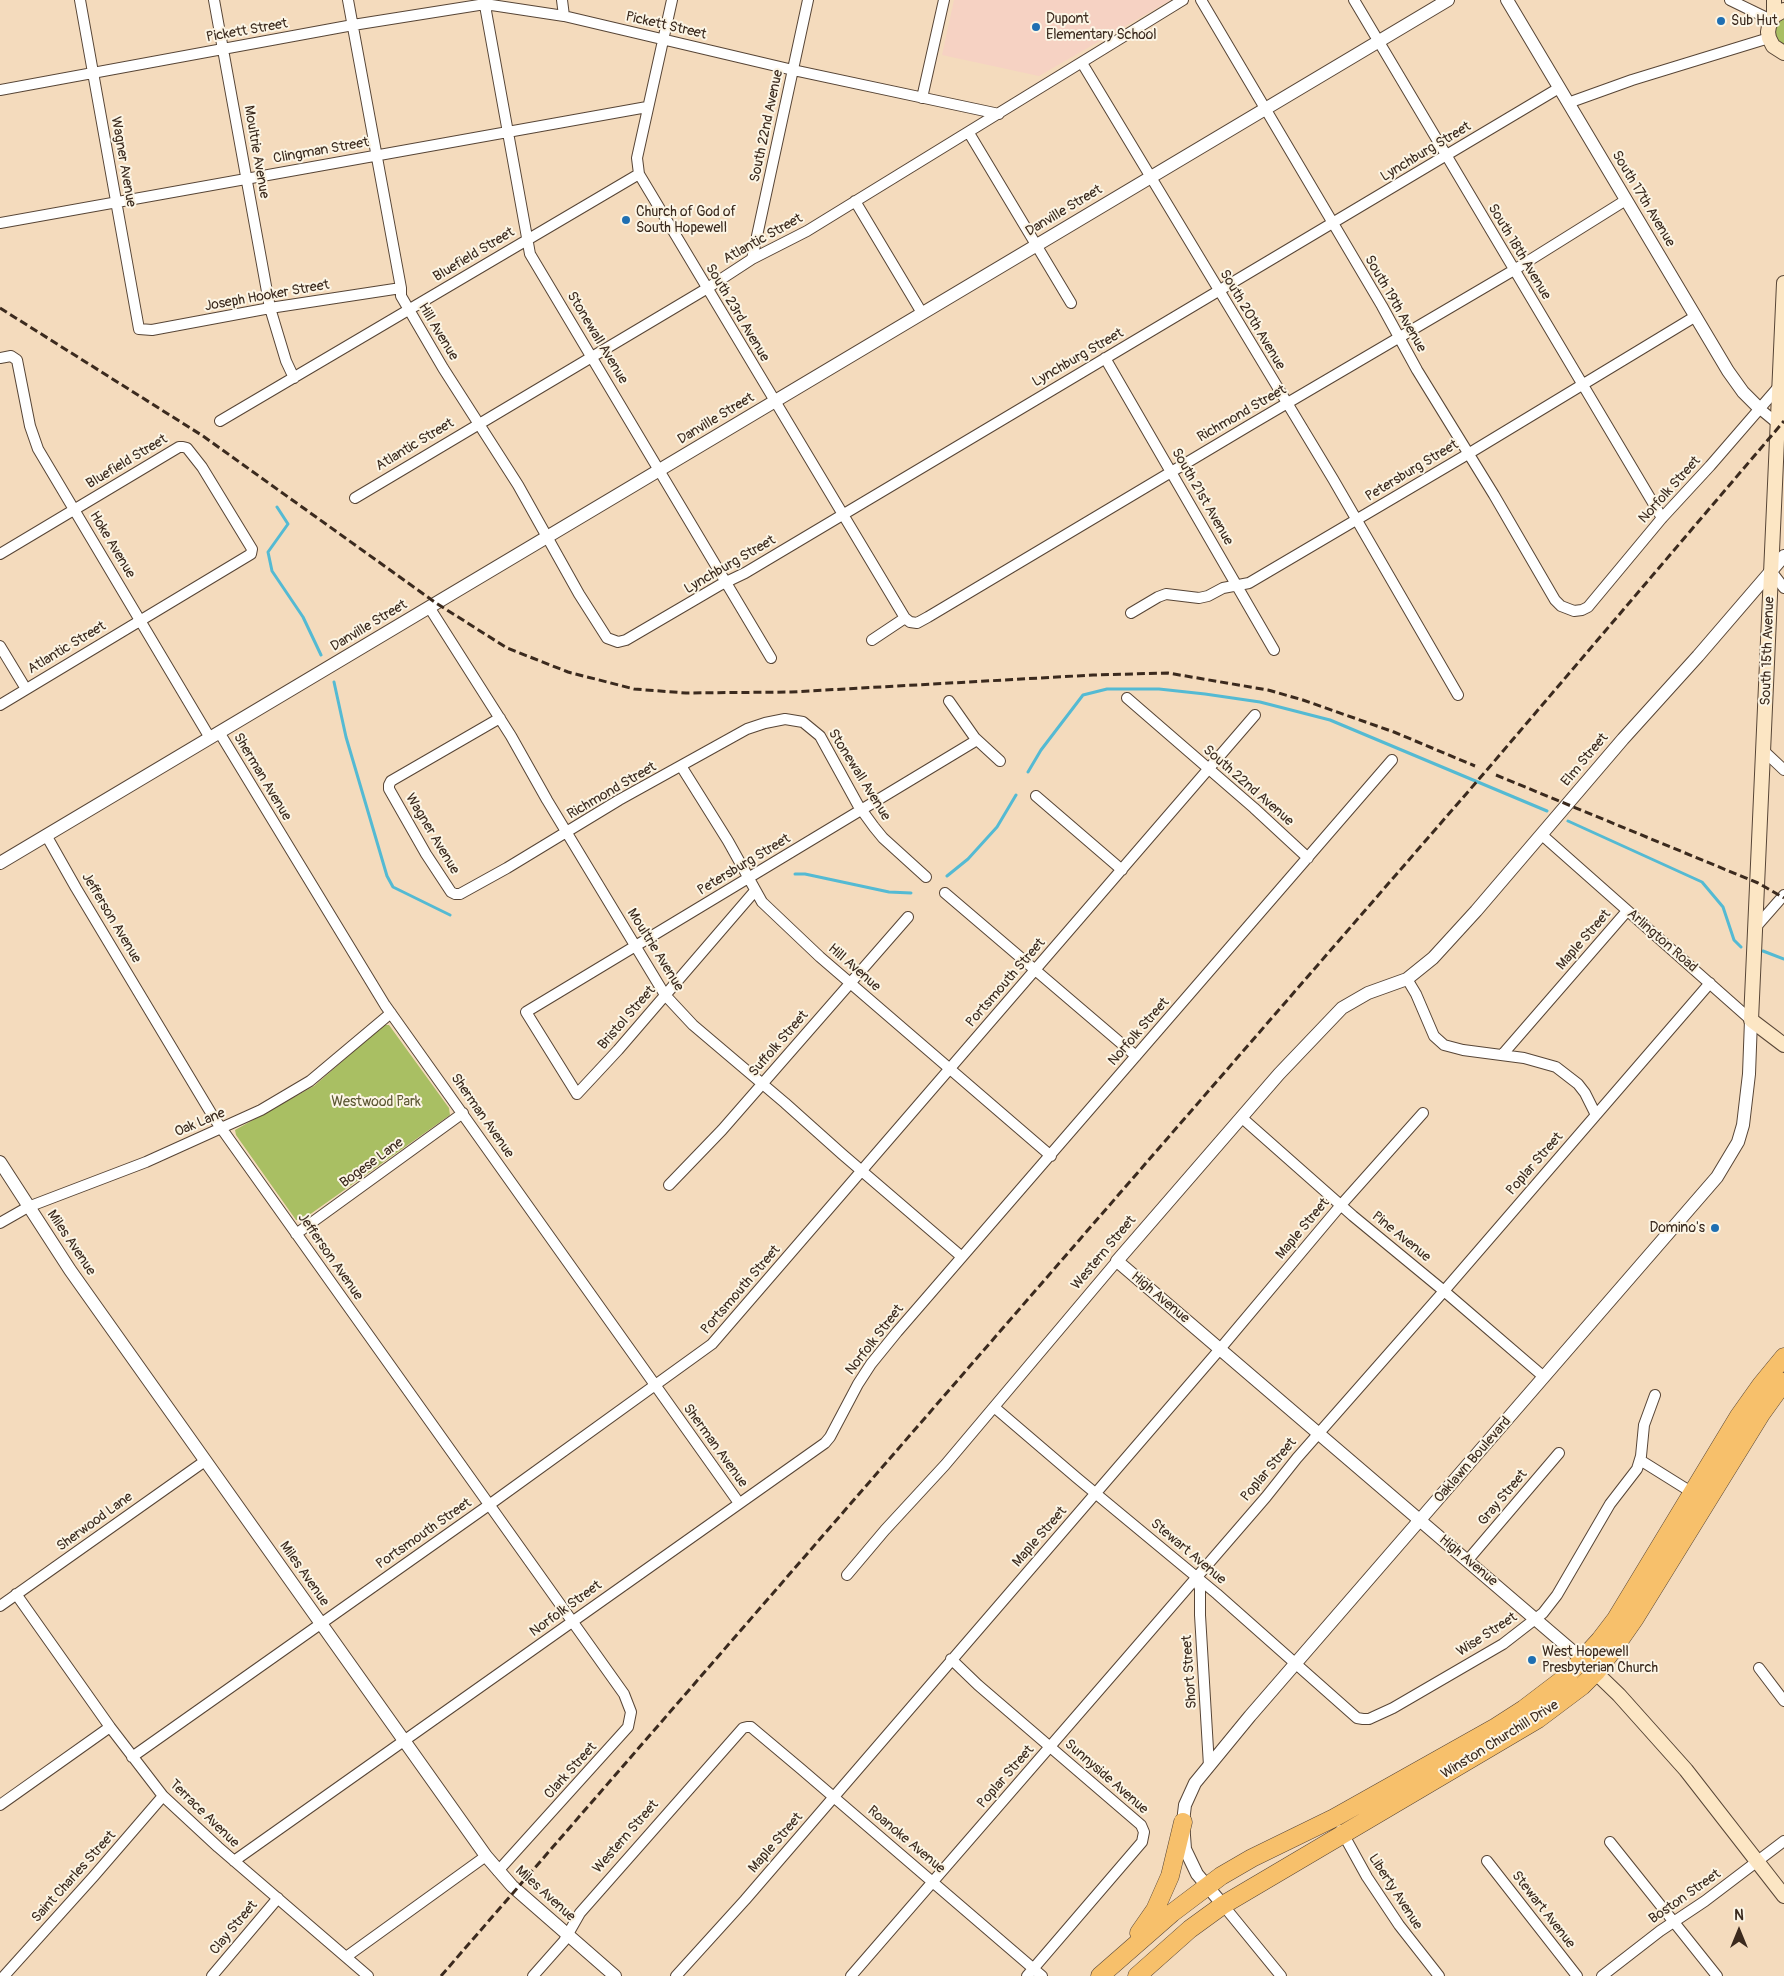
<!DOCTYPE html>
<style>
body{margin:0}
#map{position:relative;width:1784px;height:1976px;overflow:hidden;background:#f4dbbd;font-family:Pangolin,sans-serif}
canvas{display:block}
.north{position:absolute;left:1714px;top:1906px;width:50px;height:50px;-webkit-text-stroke:4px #fcf5e5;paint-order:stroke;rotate:0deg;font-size:14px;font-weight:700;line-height:20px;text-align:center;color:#3b2a1e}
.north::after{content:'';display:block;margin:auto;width:18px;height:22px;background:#3b2a1e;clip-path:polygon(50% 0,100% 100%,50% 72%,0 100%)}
</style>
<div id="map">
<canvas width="1784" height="1976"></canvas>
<div class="north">N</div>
</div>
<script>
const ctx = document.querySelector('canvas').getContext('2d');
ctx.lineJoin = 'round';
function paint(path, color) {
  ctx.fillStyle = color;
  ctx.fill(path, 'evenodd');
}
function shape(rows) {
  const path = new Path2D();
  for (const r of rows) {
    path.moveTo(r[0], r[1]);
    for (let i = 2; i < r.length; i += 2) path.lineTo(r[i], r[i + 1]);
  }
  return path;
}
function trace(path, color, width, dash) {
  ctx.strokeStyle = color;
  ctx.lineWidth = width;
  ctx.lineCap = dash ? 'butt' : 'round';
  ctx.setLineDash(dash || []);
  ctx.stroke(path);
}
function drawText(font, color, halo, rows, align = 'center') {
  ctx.font = font + ' Pangolin,sans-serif';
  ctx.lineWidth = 4;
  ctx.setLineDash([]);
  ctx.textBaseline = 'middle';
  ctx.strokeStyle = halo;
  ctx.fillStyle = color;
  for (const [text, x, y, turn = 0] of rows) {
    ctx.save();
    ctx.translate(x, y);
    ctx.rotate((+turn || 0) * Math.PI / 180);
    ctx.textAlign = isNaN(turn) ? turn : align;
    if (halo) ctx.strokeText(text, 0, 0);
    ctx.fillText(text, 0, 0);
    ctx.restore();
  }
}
const built = shape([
 [954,0,1171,0,1039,76,942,55]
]);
const green = shape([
 [1784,15,1784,50,1775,41,1774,25],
 [384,1025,389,1025,449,1108,450,1115,302,1220,296,1220,236,1135,235,1130,314,1086]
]);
const stream = shape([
 [277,507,288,524,268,552,272,571,303,617,321,655],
 [334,682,346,737,387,876,393,887,450,915],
 [1028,772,1041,750,1083,695,1107,689,1159,689,1205,694,1260,702,1330,720,1547,811],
 [1568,821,1702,882,1723,907,1734,940,1741,947],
 [795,874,805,874,889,892,911,893],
 [947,876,968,859,997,827,1016,795],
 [1763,951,1784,959]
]);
const minor = shape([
 [80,0,139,329,152,330,270,308,401,288],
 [214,0,270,308,286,361,294,378],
 [348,0,401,288,401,296,443,368,518,485,579,594,607,638,618,642,626,640,720,585,745,573,1559,88],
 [484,0,530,254,771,658],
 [562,0,564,16],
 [672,0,637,158,639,174,905,618],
 [1201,0,1382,306,1417,370,1494,495,1555,600,1561,606,1574,611,1582,610,1588,607,1662,518,1710,466,1781,384],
 [1354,0,1662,518],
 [1730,0,1771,20],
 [1082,63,1333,479,1458,695],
 [0,90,353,25,485,4,564,16,793,70,999,114],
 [922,98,944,0],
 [1568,103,1632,80,1769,38],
 [969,133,1071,303],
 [855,201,922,313],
 [0,223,647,107],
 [752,259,808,0],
 [0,358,11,356,17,360,30,426,38,449,210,738],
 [1105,358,1274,650],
 [1760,409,1777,423],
 [220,421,639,174],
 [355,498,706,289,752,259,807,231,1183,0],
 [0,554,179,447,183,447,187,448,202,467,252,549,251,554,0,705],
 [1771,571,1784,588],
 [429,607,511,736,547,800,665,995,693,1025,785,1103,842,1154,962,1257],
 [1131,613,1158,597,1166,594,1199,598,1208,596,1223,588,1249,583,1468,454,1696,316],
 [872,640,905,618,910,622,917,623,928,617,1250,425,1514,270,1626,200],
 [0,646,26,689],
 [1127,698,1254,808,1308,858],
 [949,701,975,738,1000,761],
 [500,718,391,781,389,785,389,789,426,854,451,892,455,894,460,894,507,868,619,800,747,729,765,723,785,719,803,722,820,736,858,805,874,827,883,838,926,877],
 [219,732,385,1005,739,1503],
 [1764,751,1784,770],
 [681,766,728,841,762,902,820,957,1051,1156],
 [1036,796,1122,870],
 [46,835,76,888,214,1118,624,1694,631,1712,628,1727,498,1871],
 [1542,835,1751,1020],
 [754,892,618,1050,577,1094,526,1012,977,740],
 [945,893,1136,1056],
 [1755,928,1784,895],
 [1407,979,1416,994,1434,1036,1444,1045,1463,1050,1524,1058,1556,1067,1578,1084,1585,1093,1596,1115],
 [1502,1055,1627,911],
 [1241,1117,1353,1216,1444,1291,1544,1377],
 [669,1185,722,1130,908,917],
 [0,1223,28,1207,146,1162,261,1110,310,1081,391,1013],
 [296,1234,463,1113],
 [994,1407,1077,1478,1217,1594,1357,1718,1363,1719,1369,1719,1393,1708,1503,1644,1543,1613,1557,1595,1610,1504,1637,1469,1641,1456,1644,1425,1655,1395],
 [1640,1460,1696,1495],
 [1467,1561,1559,1453],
 [847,1575,885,1530,945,1465,1117,1261],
 [1197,1578,1200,1589,1200,1615,1209,1766],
 [16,1594,110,1727,163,1796,218,1847,368,1976],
 [0,1606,205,1461],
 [951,1659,978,1685,1141,1825,1144,1832,1142,1842,1027,1976],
 [1759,1668,1784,1701],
 [132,1757,489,1505,712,1344,1255,715],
 [0,1805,110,1727],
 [1341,1830,1367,1877,1399,1925,1439,1976],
 [1610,1842,1717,1976],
 [234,1861,825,1443,830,1437,858,1384,871,1364,897,1332,1392,760],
 [1487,1861,1577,1976],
 [1223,1905,1281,1976],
 [346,1957,486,1856],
 [4,1976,94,1876,163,1796],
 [212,1976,278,1898],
 [533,1976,564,1941,580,1913,743,1728,747,1727,751,1727,801,1769,1042,1976],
 [676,1976,745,1900,1220,1349,1341,1205,1423,1113],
 [851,1976,1126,1659,1266,1497,1297,1458,1444,1291,1710,983],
 [1602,1976,1660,1931,1705,1901,1784,1841]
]);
const tertiary = shape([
 [1507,0,1728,371,1743,392,1760,409],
 [0,863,1448,0],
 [0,1162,70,1270,486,1856,512,1886,615,1976],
 [1583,1660,1117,1261,1279,1074,1342,1008,1368,993,1407,979,1433,958,1476,911,1623,739,1698,656,1784,556],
 [1223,1905,1197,1874,1185,1849,1183,1822,1185,1805,1195,1783,1250,1716,1717,1177,1738,1142,1743,1125,1749,1074,1751,1020]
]);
const secondary = shape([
 [1784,10,1774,16,1769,26,1768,32,1769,38,1773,46,1784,53],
 [1774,16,1774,0],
 [1784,283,1751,1020,1784,1045],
 [1589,1666,1619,1695,1686,1770,1784,1896]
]);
const trunk = shape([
 [1139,1933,1155,1910,1170,1876,1183,1822],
 [1100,1976,1172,1913,1221,1876,1252,1858,1334,1818,1496,1727,1524,1709,1566,1677,1600,1640,1616,1619,1739,1416,1761,1385,1784,1357],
 [1137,1976,1190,1929,1223,1905,1538,1719,1582,1686,1596,1672,1612,1651,1635,1618,1761,1414,1784,1382]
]);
const rail = shape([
 [0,308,203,436,436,603,507,648,568,672,634,689,686,693,791,692,1093,675,1168,673,1268,690,1303,700,1394,732,1475,766],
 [1496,775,1758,883,1784,898],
 [441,1976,1486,771,1784,421]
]);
const markers = [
 [1721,21,5,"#1f6fb2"],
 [1036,27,5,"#1f6fb2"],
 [626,220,5,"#1f6fb2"],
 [1715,1228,5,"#1f6fb2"],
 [1532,1660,5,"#1f6fb2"]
];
const poiNames = [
 ["Dupont",1046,19],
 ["Elementary School",1046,35],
 ["Sub Hut",1731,21],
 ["Church of God of",636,212],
 ["South Hopewell",636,228],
 ["Domino's",1705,1228,"right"],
 ["West Hopewell",1542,1652],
 ["Presbyterian Church",1542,1668]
];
const streetNames = [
 ["Pickett Street",666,26,13],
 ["Pickett Street",247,31,-10],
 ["South 22nd Avenue",767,126,-78],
 ["Clingman Street",321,151,-10],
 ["Moultrie Avenue",256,152,80],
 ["Lynchburg Street",1426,152,-31],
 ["Wagner Avenue",123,162,80],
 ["South 17th Avenue",1643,199,59],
 ["Danville Street",1064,211,-31],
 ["Atlantic Street",763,239,-29],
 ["South 18th Avenue",1519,252,59],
 ["Bluefield Street",474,255,-31],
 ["Joseph Hooker Street",267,296,-10],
 ["South 19th Avenue",1395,304,60],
 ["South 23rd Avenue",737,313,59],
 ["South 20th Avenue",1252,320,59],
 ["Hill Avenue",438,332,59],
 ["Stonewall Avenue",597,338,59],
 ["Lynchburg Street",1078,358,-30],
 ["Richmond Street",1242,414,-30],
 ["Danville Street",716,419,-31],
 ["Atlantic Street",415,445,-31],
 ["Bluefield Street",127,462,-31],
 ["Petersburg Street",1412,471,-31],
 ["Norfolk Street",1670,490,-48],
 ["South 21st Avenue",1202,497,60],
 ["Hoke Avenue",112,545,59],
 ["Lynchburg Street",730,565,-30],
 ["Danville Street",369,626,-31],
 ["Atlantic Street",67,648,-31],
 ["South 15th Avenue",1768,651,-88],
 ["Elm Street",1585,760,-50],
 ["Stonewall Avenue",859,775,58],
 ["Sherman Avenue",262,777,59],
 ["South 22nd Avenue",1248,786,41],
 ["Richmond Street",612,791,-30],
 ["Wagner Avenue",432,834,59],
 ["Petersburg Street",744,865,-31],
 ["Jefferson Avenue",111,918,59],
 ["Maple Street",1584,940,-49],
 ["Arlington Road",1662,941,41],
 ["Moultrie Avenue",655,950,58],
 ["Hill Avenue",854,968,41],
 ["Portsmouth Street",1006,983,-49],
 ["Bristol Street",627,1018,-49],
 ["Norfolk Street",1139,1032,-49],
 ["Suffolk Street",779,1044,-49],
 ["Sherman Avenue",482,1116,55],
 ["Oak Lane",200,1123,-23],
 ["Bogese Lane",372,1163,-36],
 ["Poplar Street",1535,1164,-49],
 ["Maple Street",1303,1229,-50],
 ["Pine Avenue",1401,1237,39],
 ["Miles Avenue",71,1243,56],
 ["Western Street",1104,1253,-50],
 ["Jefferson Avenue",330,1257,55],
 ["Portsmouth Street",741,1290,-49],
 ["High Avenue",1160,1298,40],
 ["Norfolk Street",875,1340,-52],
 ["Sherman Avenue",715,1446,54],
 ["Oaklawn Boulevard",1473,1460,-49],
 ["Poplar Street",1269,1470,-50],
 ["Gray Street",1503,1498,-50],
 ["Sherwood Lane",95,1522,-36],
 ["Portsmouth Street",424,1534,-35],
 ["Maple Street",1040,1537,-49],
 ["Stewart Avenue",1188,1552,40],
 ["High Avenue",1468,1561,40],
 ["Miles Avenue",304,1574,55],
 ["Norfolk Street",566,1609,-36],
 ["Wise Street",1487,1635,-33],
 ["Short Street",1190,1672,-94],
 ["Winston Churchill Drive",1500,1740,-32],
 ["Clark Street",571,1771,-48],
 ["Poplar Street",1006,1777,-49],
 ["Sunnyside Avenue",1106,1777,41],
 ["Terrace Avenue",204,1814,44],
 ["Western Street",626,1837,-49],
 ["Roanoke Avenue",906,1840,40],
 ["Maple Street",776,1843,-49],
 ["Saint Charles Street",74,1877,-48],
 ["Liberty Avenue",1395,1892,57],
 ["Miles Avenue",545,1894,42],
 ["Boston Street",1685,1897,-35],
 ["Stewart Avenue",1543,1910,52],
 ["Clay Street",234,1928,-50]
];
const parkNames = [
 ["Westwood Park",376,1102]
];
paint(built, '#f6d2c3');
paint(green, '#a9bf63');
trace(stream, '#54bad3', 3);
trace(minor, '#574536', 12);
trace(tertiary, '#574536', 14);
trace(secondary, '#574536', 16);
trace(trunk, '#574536', 19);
trace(minor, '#fff', 10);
trace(tertiary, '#fff', 12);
trace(secondary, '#fce6c4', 14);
trace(trunk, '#f7c06b', 18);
trace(rail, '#3b2a1e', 3, [8, 4]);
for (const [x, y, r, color] of markers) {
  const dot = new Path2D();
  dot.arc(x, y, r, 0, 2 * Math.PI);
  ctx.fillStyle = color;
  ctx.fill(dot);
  trace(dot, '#fcf5e5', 2);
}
drawText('14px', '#3b2a1e', '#fcf5e5', poiNames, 'left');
drawText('14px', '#3b2a1e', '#fcf5e5', streetNames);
drawText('14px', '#5c5733', '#fcf5e5', parkNames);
</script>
